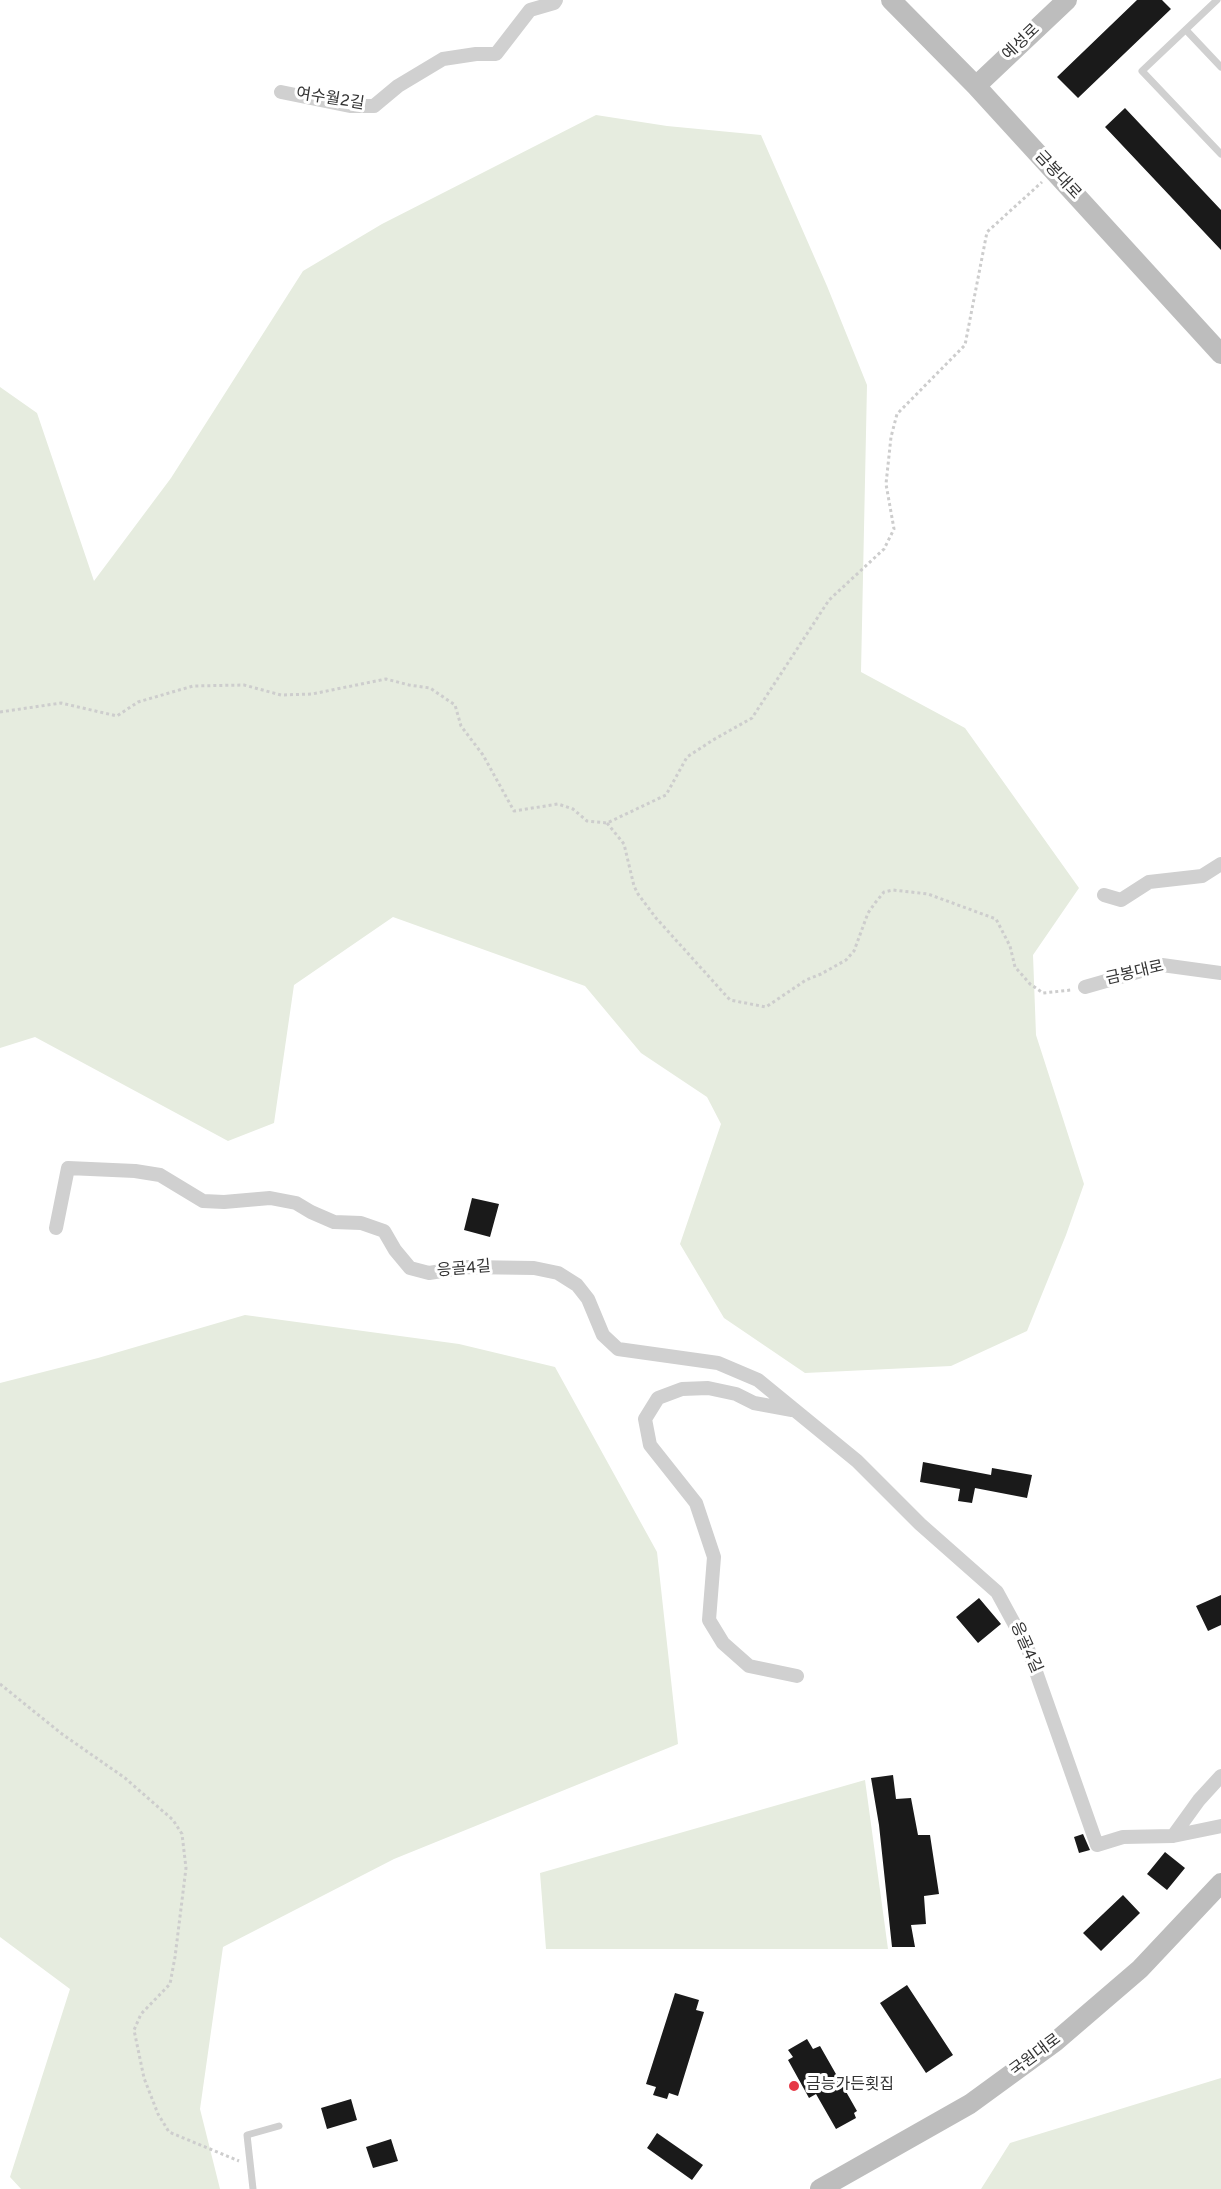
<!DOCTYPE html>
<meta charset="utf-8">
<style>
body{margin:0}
canvas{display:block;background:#fff}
</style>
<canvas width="1221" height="2189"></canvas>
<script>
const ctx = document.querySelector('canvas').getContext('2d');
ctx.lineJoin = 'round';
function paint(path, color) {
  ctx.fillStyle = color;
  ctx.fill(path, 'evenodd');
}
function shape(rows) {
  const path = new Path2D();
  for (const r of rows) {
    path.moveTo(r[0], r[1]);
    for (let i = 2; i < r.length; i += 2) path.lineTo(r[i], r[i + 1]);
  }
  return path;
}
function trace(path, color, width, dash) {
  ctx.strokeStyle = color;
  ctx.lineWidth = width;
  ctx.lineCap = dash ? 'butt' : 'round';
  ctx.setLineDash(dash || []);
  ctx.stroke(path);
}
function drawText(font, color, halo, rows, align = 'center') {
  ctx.font = font + ' Overpass,"Noto Sans KR",sans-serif';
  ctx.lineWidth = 6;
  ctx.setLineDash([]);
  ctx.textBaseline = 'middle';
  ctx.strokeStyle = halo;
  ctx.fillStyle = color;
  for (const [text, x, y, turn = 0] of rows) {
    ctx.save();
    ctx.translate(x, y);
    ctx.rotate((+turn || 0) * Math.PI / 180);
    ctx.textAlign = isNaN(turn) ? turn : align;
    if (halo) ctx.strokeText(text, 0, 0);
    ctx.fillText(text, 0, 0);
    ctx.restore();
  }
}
const green = shape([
 [596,115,667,126,761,135,827,286,867,385,861,672,965,728,1079,888,1033,955,1036,1035,1084,1184,1066,1235,1027,1331,951,1366,805,1373,724,1318,680,1244,721,1124,707,1097,641,1053,585,986,393,917,294,985,274,1123,228,1141,35,1037,0,1048,0,387,37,413,94,581,171,478,303,271,382,224],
 [245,1315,459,1344,555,1367,657,1552,678,1744,394,1859,223,1947,200,2109,220,2189,21,2189,10,2177,70,1989,0,1937,0,1383,98,1358],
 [865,1780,888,1949,546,1949,540,1873],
 [1221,2078,1221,2189,981,2189,1010,2143]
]);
const building = shape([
 [1137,0,1162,0,1171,9,1078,98,1057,77],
 [1125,108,1221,210,1221,250,1105,127],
 [472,1198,499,1204,490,1237,464,1230],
 [923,1462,991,1475,992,1468,1032,1475,1027,1498,975,1488,972,1503,958,1501,960,1489,920,1482],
 [1221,1595,1221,1625,1208,1631,1196,1606],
 [979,1598,1001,1624,978,1643,956,1617],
 [893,1775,896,1799,911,1798,918,1835,930,1835,939,1894,924,1896,926,1924,911,1925,915,1947,892,1947,879,1825,871,1778],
 [1083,1834,1090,1850,1079,1853,1074,1837],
 [1165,1852,1185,1868,1167,1890,1147,1874],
 [1123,1895,1140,1913,1101,1951,1083,1933],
 [907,1985,953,2055,926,2073,880,2003],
 [675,1993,699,2000,696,2010,704,2012,678,2096,669,2093,667,2099,653,2095,656,2087,646,2084],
 [807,2039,813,2049,820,2046,857,2111,854,2113,856,2118,836,2129,816,2094,809,2098,788,2060,793,2057,788,2050],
 [351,2099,357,2120,327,2129,321,2108],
 [657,2133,703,2165,692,2180,647,2148],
 [391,2139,398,2161,373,2168,366,2147]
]);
const path = shape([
 [0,712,61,703,117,716,138,702,193,686,244,685,281,695,312,694,386,679,409,685,430,688,455,705,461,726,483,755,514,811,558,804,573,809,587,821,607,823,666,795,687,757,713,740,752,718,829,600,884,549,894,529,886,484,891,437,897,414,965,345,987,232,1042,182],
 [607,823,624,844,634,886,638,894,656,918,730,1000,766,1007,806,980,821,974,846,960,854,951,868,913,875,903,884,892,893,890,928,894,996,919,1010,946,1015,967,1030,984,1043,993,1071,990],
 [0,1684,62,1734,125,1778,173,1820,182,1834,186,1868,175,1957,170,1984,141,2014,134,2030,144,2078,158,2114,169,2132,239,2161]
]);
const lane = shape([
 [1217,0,1142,71,1221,154],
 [1186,30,1221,67],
 [253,2189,247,2135,279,2126]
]);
const street = shape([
 [281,92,350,106,374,106,398,86,443,59,476,54,496,54,530,10,554,3,556,0],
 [1104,895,1121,900,1149,882,1202,876,1221,864],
 [1085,987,1162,965,1221,973],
 [56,1228,68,1168,135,1171,160,1175,203,1201,224,1202,270,1198,296,1203,311,1212,334,1222,361,1223,384,1231,395,1250,410,1268,429,1273,467,1267,534,1268,558,1273,577,1285,588,1299,603,1335,618,1349,718,1363,758,1380,857,1461,920,1524,997,1592,1028,1649,1097,1845,1123,1837,1173,1836,1221,1826],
 [792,1410,754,1403,736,1394,708,1388,682,1389,658,1398,645,1419,650,1445,696,1503,714,1557,709,1620,723,1643,749,1666,797,1676],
 [1173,1836,1199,1800,1221,1776]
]);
const secondary = shape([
 [891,0,976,86,1221,354],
 [976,86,1067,0],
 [820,2189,970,2104,1055,2042,1140,1969,1221,1883]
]);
const markers = [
 [794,2086,6,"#e63946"]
];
const streetNames = [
 ["예성로",1022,43,-44],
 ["여수월2길",330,100,9],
 ["금봉대로",1057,176,47],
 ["금봉대로",1135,974,-13],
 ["응골4길",464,1270,-5],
 ["응골4길",1025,1648,66],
 ["국원대로",1036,2056,-37]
];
const poiNames = [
 ["금능가든횟집",806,2086]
];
paint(green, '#e6ecdf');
paint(building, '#1a1a1a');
trace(path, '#cdcdcd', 3, [3, 3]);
trace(lane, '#d0d0d0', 7);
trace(street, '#d0d0d0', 14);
trace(secondary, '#bdbdbd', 20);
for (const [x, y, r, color] of markers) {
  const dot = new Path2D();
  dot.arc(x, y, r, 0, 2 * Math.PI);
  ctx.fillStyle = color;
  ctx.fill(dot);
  trace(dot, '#fff', 2);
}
drawText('16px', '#333', '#fff', streetNames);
drawText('16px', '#333', '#fff', poiNames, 'left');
</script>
